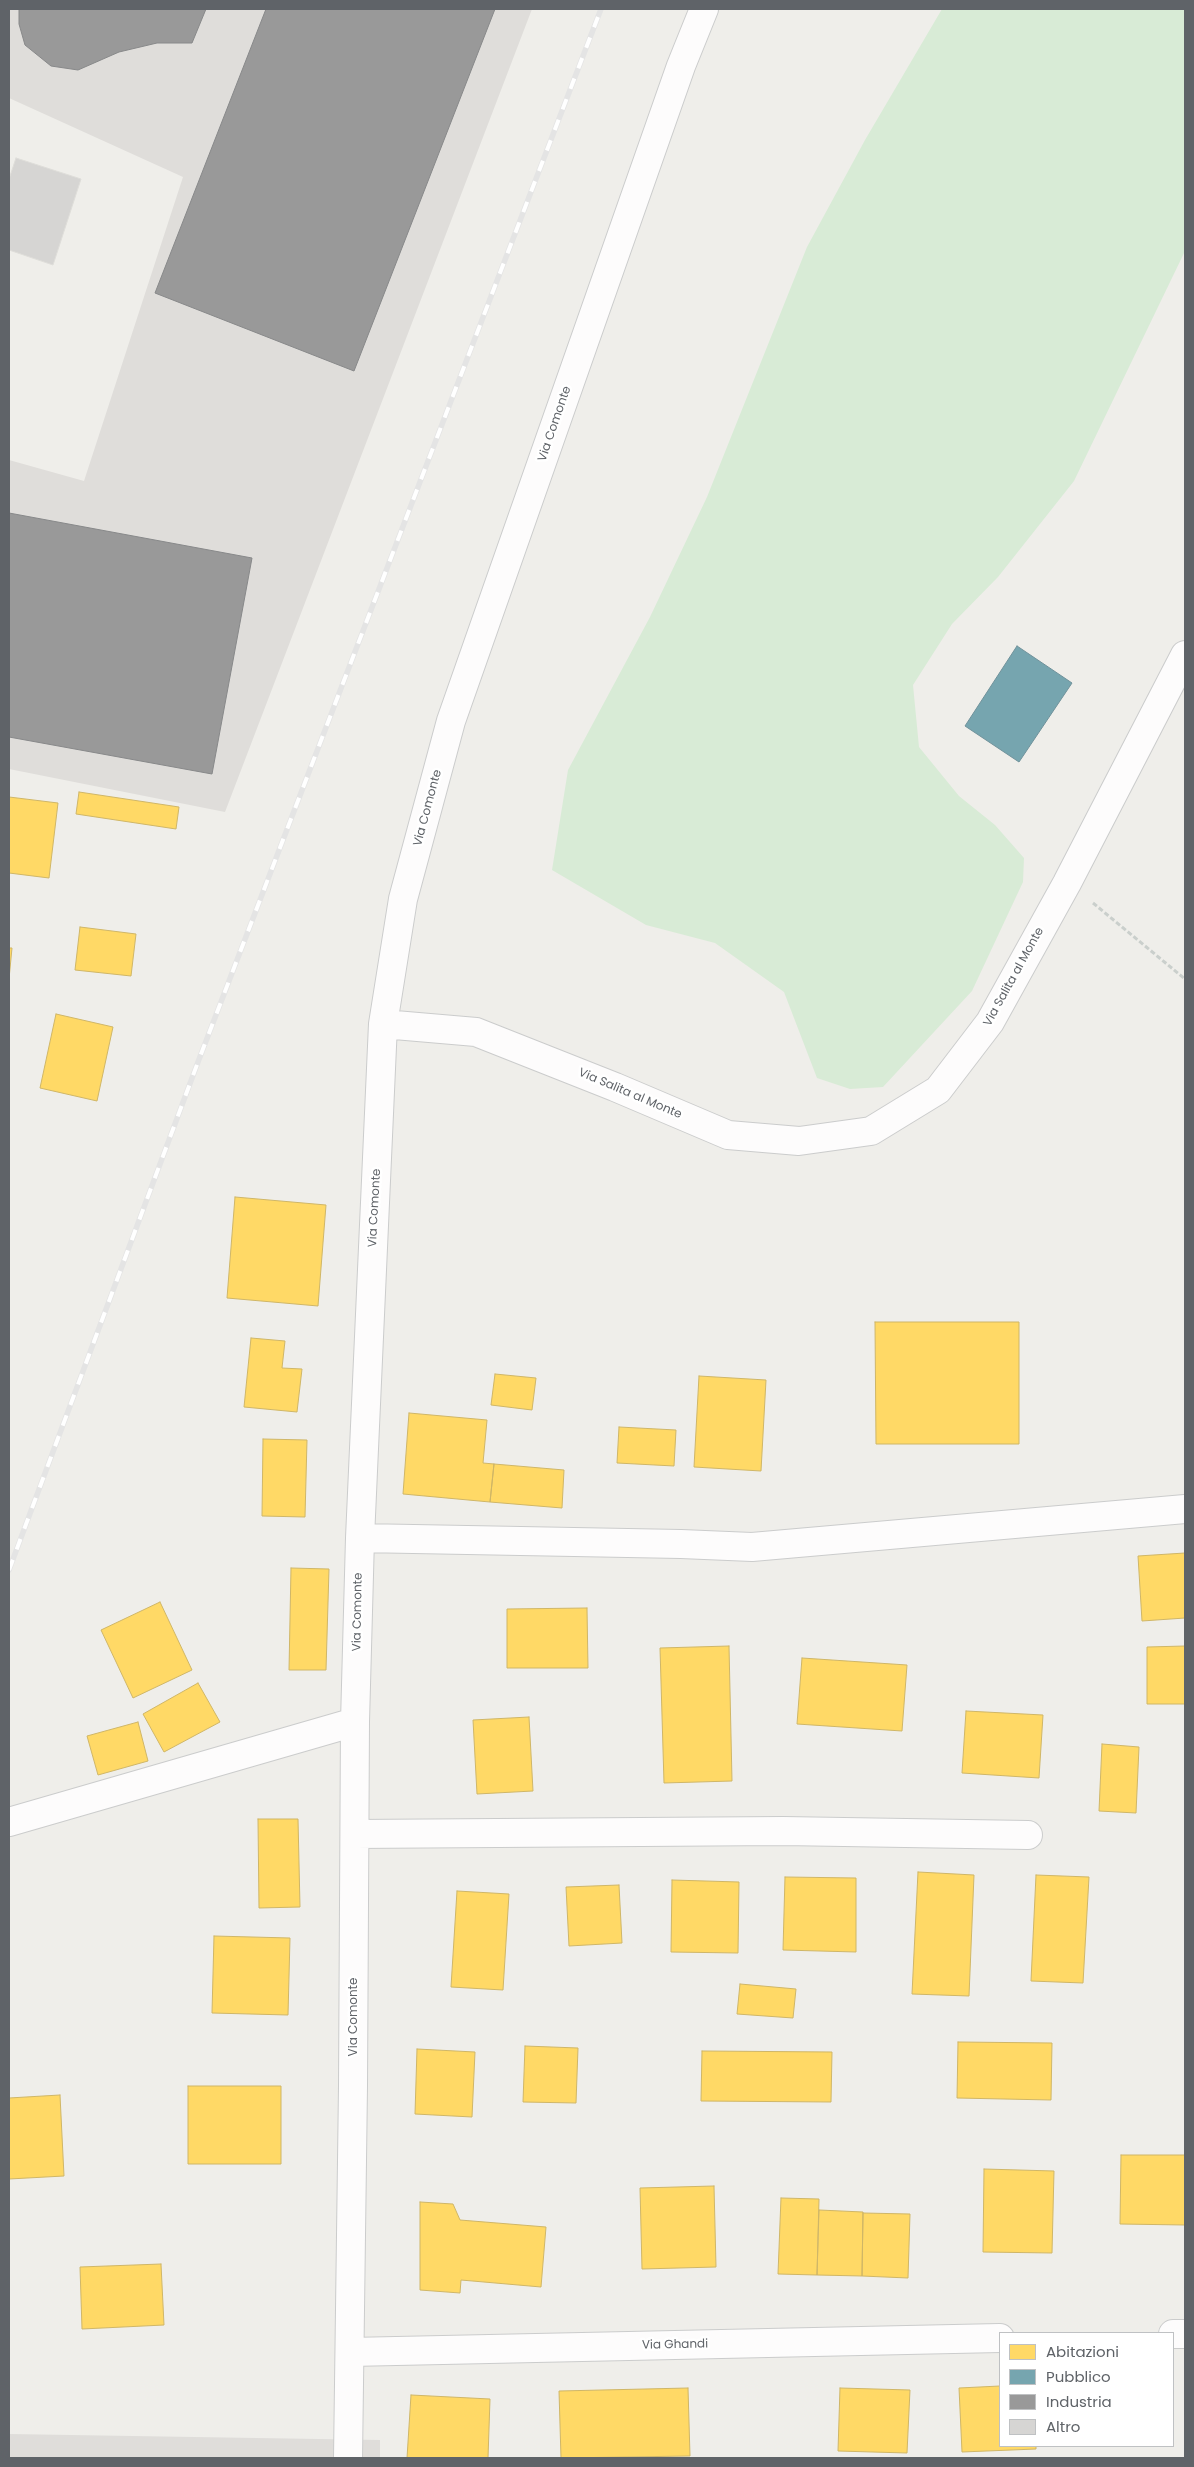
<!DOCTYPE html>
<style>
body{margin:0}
#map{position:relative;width:1194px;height:2467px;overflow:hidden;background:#efeeea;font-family:Poppins,sans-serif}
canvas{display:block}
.frame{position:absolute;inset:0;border:10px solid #5f6368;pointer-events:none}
.legend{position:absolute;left:999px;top:2332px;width:175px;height:115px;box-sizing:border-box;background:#fff;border:1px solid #bfc1c3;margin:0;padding:6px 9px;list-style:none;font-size:15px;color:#5f6368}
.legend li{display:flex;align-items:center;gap:10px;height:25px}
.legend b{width:25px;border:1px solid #bfc1c3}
</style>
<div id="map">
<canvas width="1194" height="2467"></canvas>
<div class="frame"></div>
<ul class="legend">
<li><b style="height:14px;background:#ffd966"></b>Abitazioni</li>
<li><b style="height:14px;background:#76a5af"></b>Pubblico</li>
<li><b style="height:14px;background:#999"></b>Industria</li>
<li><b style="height:14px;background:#d6d5d3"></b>Altro</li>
</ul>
</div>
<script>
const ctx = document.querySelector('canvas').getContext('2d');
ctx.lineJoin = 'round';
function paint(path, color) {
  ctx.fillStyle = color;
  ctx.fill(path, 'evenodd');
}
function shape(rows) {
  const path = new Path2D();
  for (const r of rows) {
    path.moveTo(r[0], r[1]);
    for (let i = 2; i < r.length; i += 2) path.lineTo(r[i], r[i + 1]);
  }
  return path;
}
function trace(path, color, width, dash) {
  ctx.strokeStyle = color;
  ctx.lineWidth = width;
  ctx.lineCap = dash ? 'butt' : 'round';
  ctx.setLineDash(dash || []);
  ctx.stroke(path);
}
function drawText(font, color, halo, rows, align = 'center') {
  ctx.font = font + ' Poppins,sans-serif';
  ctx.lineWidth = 5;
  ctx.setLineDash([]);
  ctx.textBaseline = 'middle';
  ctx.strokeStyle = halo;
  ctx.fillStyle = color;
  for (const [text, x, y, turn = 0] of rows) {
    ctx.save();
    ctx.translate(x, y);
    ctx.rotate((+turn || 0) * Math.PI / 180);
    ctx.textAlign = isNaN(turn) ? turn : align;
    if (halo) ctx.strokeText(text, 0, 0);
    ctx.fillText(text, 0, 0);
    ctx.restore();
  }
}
const industrial = shape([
 [9,9,532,9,225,812,9,769,9,460,84,481,183,177,9,98],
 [9,2434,380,2440,380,2458,9,2458]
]);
const green = shape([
 [942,9,1185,9,1185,251,1074,481,998,577,952,624,913,685,919,747,959,796,995,825,1024,858,1023,882,972,991,883,1087,850,1089,817,1078,784,992,715,943,646,925,552,870,568,770,650,617,707,497,807,247,865,140]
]);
const homes = shape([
 [79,792,179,807,176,829,76,814,79,792],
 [9,797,58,803,49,878,9,873,9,797],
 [80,927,136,934,131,976,75,970,80,927],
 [9,948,12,948,9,979,9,948],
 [56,1014,113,1027,97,1101,40,1088,56,1014],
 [235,1197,326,1205,318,1306,227,1298,235,1197],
 [875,1322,1019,1322,1019,1444,876,1444,875,1322],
 [251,1338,285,1341,282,1368,302,1369,297,1412,244,1407,251,1338],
 [495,1374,536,1378,532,1410,491,1405,495,1374],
 [699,1376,766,1380,761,1471,694,1467,699,1376],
 [409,1413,487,1420,483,1463,494,1464,490,1502,403,1494,409,1413],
 [619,1427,676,1430,674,1466,617,1463,619,1427],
 [263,1439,307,1440,305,1517,262,1516,263,1439],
 [494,1464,564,1470,562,1508,490,1502,494,1464],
 [1185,1553,1185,1618,1142,1621,1138,1556,1185,1553],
 [291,1568,329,1569,326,1670,289,1670,291,1568],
 [160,1602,192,1670,133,1698,101,1630,160,1602],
 [587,1608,588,1668,507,1668,507,1609,587,1608],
 [729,1646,732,1781,664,1783,660,1648,729,1646],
 [1185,1646,1185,1704,1147,1704,1147,1647,1185,1646],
 [802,1658,907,1665,902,1731,797,1724,802,1658],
 [198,1683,220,1722,164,1752,143,1714,198,1683],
 [966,1711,1043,1715,1039,1778,962,1773,966,1711],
 [529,1717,533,1791,477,1794,473,1720,529,1717],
 [138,1722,148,1761,98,1775,87,1736,138,1722],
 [1102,1744,1139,1747,1136,1813,1099,1811,1102,1744],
 [258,1819,298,1819,300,1907,259,1908,258,1819],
 [918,1872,974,1875,969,1996,912,1994,918,1872],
 [1036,1875,1089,1877,1083,1983,1031,1981,1036,1875],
 [785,1877,856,1878,856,1952,783,1950,785,1877],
 [672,1880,739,1882,738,1953,671,1952,672,1880],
 [619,1885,622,1943,569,1946,566,1887,619,1885],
 [457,1891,509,1894,503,1990,451,1987,457,1891],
 [214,1936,290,1938,288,2015,212,2013,214,1936],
 [740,1984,796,1989,793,2018,737,2014,740,1984],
 [958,2042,1052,2043,1051,2100,957,2098,958,2042],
 [525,2046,578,2048,576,2103,523,2102,525,2046],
 [417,2049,475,2052,472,2117,415,2114,417,2049],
 [702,2051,832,2052,831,2102,701,2101,702,2051],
 [188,2086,281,2086,281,2164,188,2164,188,2086],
 [60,2095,64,2176,9,2179,9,2098,60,2095],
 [1121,2155,1185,2155,1185,2225,1120,2224,1121,2155],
 [984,2169,1054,2171,1052,2253,983,2252,984,2169],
 [714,2186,716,2267,642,2269,640,2188,714,2186],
 [781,2198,819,2199,817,2275,778,2274,781,2198],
 [420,2202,453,2204,460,2220,546,2227,541,2287,461,2280,460,2293,420,2290,420,2202],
 [819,2210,863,2212,862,2276,817,2275,819,2210],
 [863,2213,910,2214,908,2278,862,2276,863,2213],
 [161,2264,164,2325,82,2329,80,2267,161,2264],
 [1000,2386,1000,2446,1036,2446,1036,2449,962,2452,959,2388,1000,2386],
 [688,2388,690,2456,561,2458,559,2391,688,2388],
 [840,2388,910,2390,907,2453,838,2451,840,2388],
 [411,2395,490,2399,488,2458,407,2458,411,2395]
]);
const public = shape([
 [1017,646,1072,683,1019,762,965,726,1017,646]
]);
const industry = shape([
 [19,9,206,9,192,43,157,43,119,52,78,70,51,66,25,45,19,24,19,9],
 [266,9,495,9,354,371,155,293,266,9],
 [9,513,252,558,212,774,9,737,9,513]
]);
const building = shape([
 [16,158,81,179,53,265,9,250,9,179,16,158]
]);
const path = shape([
 [1093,903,1185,979]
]);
const minor = shape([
 [383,1024,476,1032,615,1087,728,1135,799,1141,871,1131,938,1090,990,1022,1067,883,1185,655],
 [360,1538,681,1544,752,1547,1185,1509],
 [9,1822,355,1722],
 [355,1834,783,1831,1028,1835],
 [1173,2334,1185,2334],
 [350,2352,1000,2338],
 [348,2458,353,2086,355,1722,360,1538,383,1024,403,899,451,721,681,66,704,9]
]);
const rail = shape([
 [9,1570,198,1062,601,9]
]);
const streetNames = [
 ["Via Comonte",555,424,-71],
 ["Via Comonte",428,808,-75],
 ["Via Salita al Monte",1014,977,-61],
 ["Via Salita al Monte",630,1094,23],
 ["Via Comonte",375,1208,-87],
 ["Via Comonte",358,1612,-89],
 ["Via Comonte",354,2017,-90],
 ["Via Ghandi",675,2345,-1]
];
paint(industrial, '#dfddda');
paint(green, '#d8ebd6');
paint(homes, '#ffd966');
trace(homes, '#cfb667', 1);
paint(public, '#76a5af');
trace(public, '#6f919a', 1);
paint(industry, '#999');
trace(industry, '#88898a', 1);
paint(building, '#d6d5d3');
trace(building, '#deddd9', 1);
trace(minor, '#cbcccc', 30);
trace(path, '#cacfcc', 3, [5, 2.5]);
trace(minor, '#fdfcfc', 28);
trace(rail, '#e4e4e4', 5.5);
trace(rail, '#fff', 4, [11]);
drawText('12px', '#5f6368', '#fff', streetNames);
</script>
